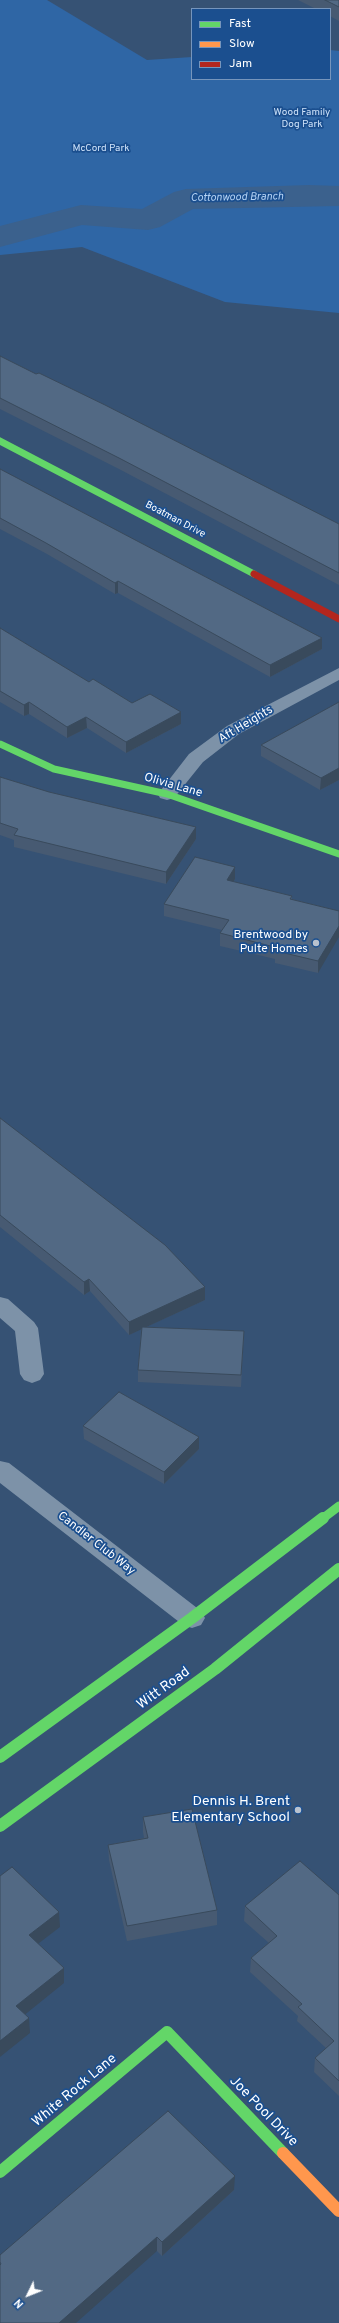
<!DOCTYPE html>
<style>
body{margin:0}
#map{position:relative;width:339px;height:2323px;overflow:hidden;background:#365274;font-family:Overpass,sans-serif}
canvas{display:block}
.legend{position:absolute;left:191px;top:8px;width:140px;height:72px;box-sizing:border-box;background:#1b4f8f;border:1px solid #7695bc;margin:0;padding:5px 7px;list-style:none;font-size:12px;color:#fff}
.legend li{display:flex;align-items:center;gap:8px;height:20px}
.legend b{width:20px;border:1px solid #7695bc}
.north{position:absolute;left:8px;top:2275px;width:40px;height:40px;-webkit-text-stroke:3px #1b4f8f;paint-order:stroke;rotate:227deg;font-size:11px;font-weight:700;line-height:16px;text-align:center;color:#fff}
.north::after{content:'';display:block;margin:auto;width:14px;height:18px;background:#fff;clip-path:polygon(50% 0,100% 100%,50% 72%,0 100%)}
</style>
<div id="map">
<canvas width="339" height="2323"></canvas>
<ul class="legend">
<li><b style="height:5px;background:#63d668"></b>Fast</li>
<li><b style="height:5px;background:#ff974d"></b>Slow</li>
<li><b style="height:5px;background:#b3261e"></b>Jam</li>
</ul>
<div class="north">N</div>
</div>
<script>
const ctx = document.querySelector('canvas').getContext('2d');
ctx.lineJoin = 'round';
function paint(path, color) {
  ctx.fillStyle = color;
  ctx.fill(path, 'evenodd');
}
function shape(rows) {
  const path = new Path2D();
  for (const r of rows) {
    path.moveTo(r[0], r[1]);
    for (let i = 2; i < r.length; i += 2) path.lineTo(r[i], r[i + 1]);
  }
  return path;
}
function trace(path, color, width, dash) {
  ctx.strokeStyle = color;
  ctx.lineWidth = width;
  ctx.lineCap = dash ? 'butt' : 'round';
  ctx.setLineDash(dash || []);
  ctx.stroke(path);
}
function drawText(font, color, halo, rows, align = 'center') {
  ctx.font = font + ' Overpass,sans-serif';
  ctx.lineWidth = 3.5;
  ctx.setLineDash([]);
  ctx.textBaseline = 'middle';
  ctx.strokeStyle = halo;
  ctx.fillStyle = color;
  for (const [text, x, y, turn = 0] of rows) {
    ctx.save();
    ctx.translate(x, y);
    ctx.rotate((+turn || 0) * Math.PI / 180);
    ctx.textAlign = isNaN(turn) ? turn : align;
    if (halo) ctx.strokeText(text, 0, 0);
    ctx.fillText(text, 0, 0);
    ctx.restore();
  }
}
const green = shape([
 [0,0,47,0,147,60,192,57,192,79,330,79,330,50,339,51,339,313,225,302,82,247,0,255]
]);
const river = shape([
 [309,185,339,186,339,206,193,209,160,227,148,230,82,225,0,247,0,226,81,205,142,209,174,192,186,189,309,185]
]);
const street = shape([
 [339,668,339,680,239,734,203,762,174,798,167,800,160,798,158,794,189,754,227,726,339,668],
 [0,1297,8,1299,34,1322,38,1328,44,1374,40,1380,32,1383,24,1380,20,1374,15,1331,0,1318,0,1297],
 [0,1461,9,1463,201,1611,205,1618,201,1625,192,1628,183,1625,0,1483,0,1461]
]);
const fastFar2 = shape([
 [0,441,254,574],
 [0,744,54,769,167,794,339,854]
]);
const fastFar1 = shape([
 [322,1519,339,1506]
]);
const fast = shape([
 [0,1757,192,1618,323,1518],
 [0,1826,215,1669,339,1569],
 [0,2172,167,2032,283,2153]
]);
const slow = shape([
 [283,2153,339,2211]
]);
const jam = shape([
 [254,574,339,619]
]);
const wall = shape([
 [298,0,339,0,339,21,330,16,330,9,316,9],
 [0,356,339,524,339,585,119,469,0,409],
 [0,469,322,638,322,649,270,677,118,593,115,594,47,554,0,529],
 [0,628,89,682,132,703,181,712,181,724,126,753,87,728,67,738,29,714,24,716,0,702],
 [339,702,339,780,320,790,261,756,261,745],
 [0,777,49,792,196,827,196,839,166,884,14,847,14,840,0,835],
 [235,867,235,879,233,882,292,896,292,899,339,911,318,973,275,963,275,959,220,946,220,933,222,930,164,916,164,904],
 [0,1118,205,1287,205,1300,146,1327,244,1331,241,1387,138,1382,138,1370,141,1329,129,1335,90,1291,84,1295,0,1227],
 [83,1426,199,1437,199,1449,164,1484,84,1439],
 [143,1817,217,1910,217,1925,127,1941,109,1860,108,1845,144,1838,143,1832],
 [339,1895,339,2096,314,2072,315,2058,326,2048,297,2021,298,2016,250,1972,251,1958,269,1943,244,1921,245,1906],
 [234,2190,162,2256,157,2251,0,2323,0,2255]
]);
const shadedWall = shape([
 [118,581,118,593,115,594,115,583],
 [322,638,322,649,270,677,270,665],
 [29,702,29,714,24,716,24,705],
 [181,712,181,724,126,753,126,742],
 [86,717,87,728,67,738,67,727],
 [339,768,339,780,320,790,321,778],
 [196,827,196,839,166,884,166,872],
 [235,867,235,879,227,892,227,880],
 [339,926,339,937,318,973,318,961],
 [89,1279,90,1291,84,1295,84,1282],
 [205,1287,205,1300,129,1335,129,1322],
 [199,1437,199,1449,164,1484,164,1472],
 [59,1912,60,1927,30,1950,29,1935],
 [64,1968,64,1983,17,2021,16,2006],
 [29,2018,30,2033,0,2057,0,2041],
 [235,2176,234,2190,162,2256,162,2242],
 [157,2237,157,2251,76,2323,59,2323]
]);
const building = shape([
 [325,0,339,0,339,7,325,0],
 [0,356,36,374,39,373,105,405,339,524,339,573,119,458,0,398,0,356],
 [0,469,322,638,270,665,118,581,115,583,46,543,0,518,0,469],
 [0,628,89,682,93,679,132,703,150,694,181,712,126,742,86,717,67,727,29,702,24,705,0,691,0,628],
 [339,702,339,768,321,778,261,745,339,702],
 [0,777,49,792,196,827,166,872,14,835,18,829,0,823,0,777],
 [195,857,235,867,227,880,292,896,290,899,339,911,339,926,318,961,276,951,278,948,220,933,229,920,164,904,195,857],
 [0,1118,165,1245,205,1287,129,1322,89,1279,84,1282,0,1215,0,1118],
 [142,1327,244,1331,241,1375,138,1370,142,1327],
 [119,1392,199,1437,164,1472,83,1426,119,1392],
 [192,1809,217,1910,127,1926,108,1845,148,1838,143,1817,192,1809],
 [300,1861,339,1895,339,2081,315,2058,334,2041,298,2007,302,2004,251,1958,277,1936,245,1906,300,1861],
 [12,1867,59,1912,29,1935,64,1968,16,2006,29,2018,0,2041,0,1876,12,1867],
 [168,2111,235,2176,162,2242,157,2237,59,2323,0,2323,0,2265,1,2264,0,2262,0,2255,168,2111]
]);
const markers = [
 [316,943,4,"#b9c2ce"],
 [298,1810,4,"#b9c2ce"]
];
const farParknames = [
 ["Wood Family",302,113],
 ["Dog Park",302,125],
 ["McCord Park",101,149]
];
const farStreetnames = [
 ["Boatman Drive",175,520,28]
];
const farWaternames = [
 ["Cottonwood Branch",237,198,-1]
];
const streetNames = [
 ["Aft Heights",246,725,-31],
 ["Olivia Lane",173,786,16],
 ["Candler Club Way",96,1544,38]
];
const poiNames = [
 ["Brentwood by",308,936],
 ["Pulte Homes",308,950]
];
const nearStreetnames = [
 ["Witt Road",164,1689,-36],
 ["White Rock Lane",75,2091,-40],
 ["Joe Pool Drive",263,2112,46]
];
const nearPoinames = [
 ["Dennis H. Brent",290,1802],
 ["Elementary School",290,1818]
];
paint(green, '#2f66a5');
paint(river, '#3b618d');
paint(street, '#7d92a8');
trace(fastFar2, '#63d668', 7);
trace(fastFar1, '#63d668', 9);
trace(fast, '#63d668', 12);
trace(slow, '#ff974d', 12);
trace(jam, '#b3261e', 7);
paint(wall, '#475a72');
paint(shadedWall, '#394a5c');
paint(building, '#526984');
trace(building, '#394a5c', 1);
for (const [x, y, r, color] of markers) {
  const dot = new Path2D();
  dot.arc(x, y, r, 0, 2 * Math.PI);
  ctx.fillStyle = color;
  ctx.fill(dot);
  trace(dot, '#1b4f8f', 1.5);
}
drawText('10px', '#cfe3fa', '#1b4f8f', farParknames);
drawText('10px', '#fff', '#1b4f8f', farStreetnames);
drawText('italic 11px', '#b5d3f5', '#1b4f8f', farWaternames);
drawText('12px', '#fff', '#1b4f8f', streetNames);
drawText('12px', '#fff', '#1b4f8f', poiNames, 'right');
drawText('14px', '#fff', '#1b4f8f', nearStreetnames);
drawText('14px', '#fff', '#1b4f8f', nearPoinames, 'right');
</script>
